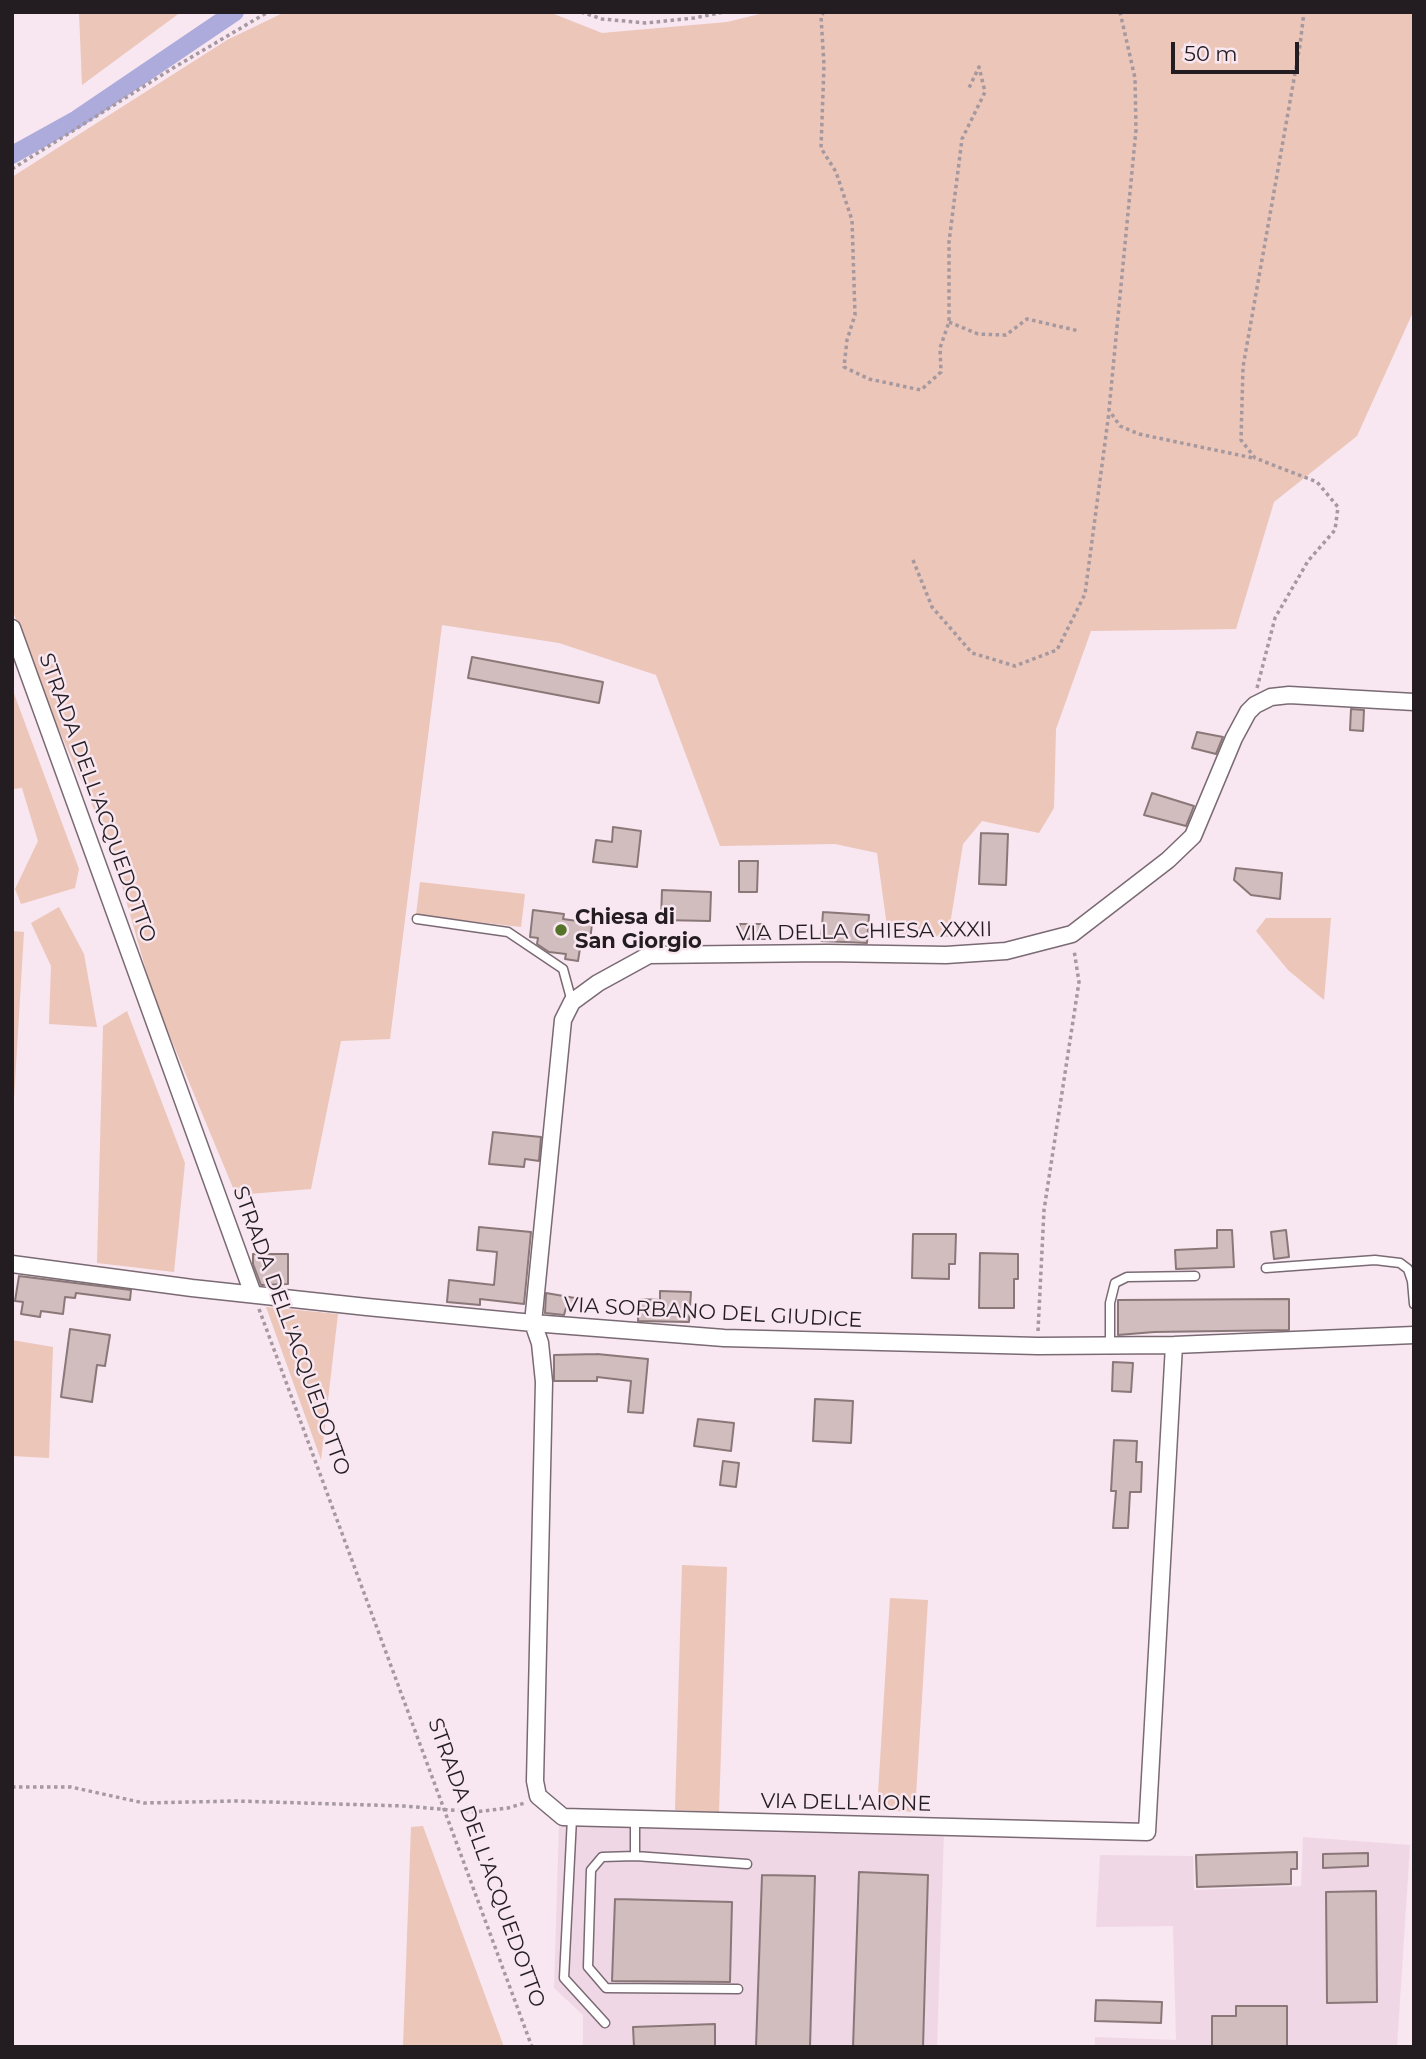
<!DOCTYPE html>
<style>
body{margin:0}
#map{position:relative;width:1426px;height:2059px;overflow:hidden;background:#f8e6f0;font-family:Montserrat,sans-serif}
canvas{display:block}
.frame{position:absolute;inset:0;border:14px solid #231d21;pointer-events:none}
.scale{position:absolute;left:1171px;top:42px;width:128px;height:32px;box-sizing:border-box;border:4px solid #231d21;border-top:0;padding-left:9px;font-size:21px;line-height:24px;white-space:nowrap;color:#231d21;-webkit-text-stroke:5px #f8e6f0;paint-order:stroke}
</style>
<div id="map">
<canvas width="1426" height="2059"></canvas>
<div class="frame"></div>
<div class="scale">50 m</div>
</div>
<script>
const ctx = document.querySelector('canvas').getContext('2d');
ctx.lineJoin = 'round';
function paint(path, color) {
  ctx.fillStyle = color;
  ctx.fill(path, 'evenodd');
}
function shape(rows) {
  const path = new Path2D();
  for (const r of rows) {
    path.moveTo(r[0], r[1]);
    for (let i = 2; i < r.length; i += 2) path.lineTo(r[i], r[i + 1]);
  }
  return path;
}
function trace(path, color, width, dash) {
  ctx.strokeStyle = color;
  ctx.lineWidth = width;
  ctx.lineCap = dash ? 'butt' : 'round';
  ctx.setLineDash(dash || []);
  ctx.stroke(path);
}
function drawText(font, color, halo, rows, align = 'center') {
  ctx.font = font + ' Montserrat,sans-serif';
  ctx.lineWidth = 5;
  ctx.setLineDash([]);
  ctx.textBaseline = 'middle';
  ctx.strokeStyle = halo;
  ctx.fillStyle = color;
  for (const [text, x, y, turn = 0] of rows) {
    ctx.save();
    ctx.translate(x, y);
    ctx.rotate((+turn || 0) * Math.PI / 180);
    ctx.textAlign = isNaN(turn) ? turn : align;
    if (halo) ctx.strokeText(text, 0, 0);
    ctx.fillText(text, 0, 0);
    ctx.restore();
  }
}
const built = shape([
 [559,1824,944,1831,937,2047,583,2047,583,2015,554,1988],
 [1303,1837,1410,1845,1397,2047,1095,2047,1095,2037,1176,2040,1173,1926,1096,1927,1100,1855,1193,1856,1194,1890,1301,1886]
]);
const green = shape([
 [79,12,181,12,82,85],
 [285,12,549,12,602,33,727,22,768,12,1414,12,1414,310,1357,436,1274,502,1236,629,1091,631,1056,729,1054,808,1039,833,982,821,963,844,948,937,888,934,877,853,835,844,720,846,656,675,559,643,442,625,390,1039,341,1041,311,1189,236,1195,154,998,111,848,48,705,12,609,12,177,227,40],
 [12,688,79,869,75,888,21,904,15,889,38,841,22,788,12,789],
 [420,882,525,894,521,927,416,915],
 [59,907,84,954,97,1027,49,1024,51,966,31,923],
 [1266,918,1331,918,1324,1000,1288,970,1256,931],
 [12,931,24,932,12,1132],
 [127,1011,185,1163,174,1272,97,1263,103,1026],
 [266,1307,338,1314,321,1460],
 [12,1340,53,1347,49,1458,12,1456],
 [682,1565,727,1567,719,1812,675,1810],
 [890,1598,928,1600,915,1812,877,1810],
 [423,1826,504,2047,403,2047,411,1827]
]);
const canal = shape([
 [12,155,77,119,235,12]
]);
const building = shape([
 [472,657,603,682,599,703,468,678,472,657],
 [1351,709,1364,710,1363,731,1350,730,1351,709],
 [1197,732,1223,737,1216,754,1192,748,1197,732],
 [1152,793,1194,806,1186,826,1144,815,1152,793],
 [613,827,641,831,637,867,593,862,596,840,612,842,613,827],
 [981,833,1008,834,1006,885,979,884,981,833],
 [739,861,758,861,757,892,739,892,739,861],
 [1236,868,1282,873,1280,899,1251,895,1234,880,1236,868],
 [662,890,711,892,710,921,661,920,662,890],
 [533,910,564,914,563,919,592,923,590,942,581,942,578,961,565,959,566,954,549,952,537,944,538,938,530,937,533,910],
 [823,912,869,915,867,943,821,941,823,912],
 [740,924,765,924,765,939,740,939,740,924],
 [493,1132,541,1137,539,1161,525,1159,524,1167,489,1164,493,1132],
 [479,1227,531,1232,524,1304,480,1299,480,1305,447,1302,449,1280,494,1285,497,1252,477,1250,479,1227],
 [1217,1230,1232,1230,1234,1267,1176,1269,1175,1250,1217,1248,1217,1230],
 [1286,1230,1289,1257,1274,1259,1271,1232,1286,1230],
 [913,1234,956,1234,955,1264,949,1264,949,1279,912,1278,913,1234],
 [980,1253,1018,1254,1018,1279,1014,1279,1014,1308,979,1308,980,1253],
 [253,1254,288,1254,288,1284,261,1285,253,1264,253,1254],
 [19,1276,131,1290,130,1300,76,1293,75,1298,65,1297,63,1314,41,1311,40,1317,21,1314,23,1302,15,1301,19,1276],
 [660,1291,691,1292,689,1322,638,1321,639,1299,660,1300,660,1291],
 [546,1293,575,1298,574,1309,566,1308,564,1315,545,1313,546,1293],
 [1289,1299,1289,1330,1154,1332,1118,1335,1118,1300,1289,1299],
 [70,1329,110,1335,105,1366,97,1365,92,1402,61,1397,70,1329],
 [597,1354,648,1359,643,1413,628,1412,631,1381,597,1377,597,1381,554,1381,554,1355,597,1354],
 [1113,1362,1133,1363,1131,1392,1112,1391,1113,1362],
 [815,1399,853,1401,851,1443,813,1441,815,1399],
 [698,1419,734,1423,731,1451,694,1446,698,1419],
 [1114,1440,1137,1441,1136,1462,1142,1462,1141,1492,1130,1492,1128,1528,1113,1528,1116,1491,1111,1491,1114,1440],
 [723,1461,739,1463,736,1487,720,1485,723,1461],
 [1297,1852,1297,1869,1291,1869,1291,1884,1197,1887,1196,1855,1297,1852],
 [1368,1853,1368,1866,1323,1868,1323,1854,1368,1853],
 [859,1872,928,1875,923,2047,853,2047,859,1872],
 [762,1875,815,1876,810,2047,756,2047,762,1875],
 [1376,1891,1377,2002,1327,2003,1326,1892,1376,1891],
 [615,1899,732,1902,730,1982,612,1981,615,1899],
 [1096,2000,1162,2002,1161,2023,1095,2021,1096,2000],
 [1236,2006,1287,2006,1287,2047,1212,2047,1212,2016,1236,2016,1236,2006],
 [715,2024,715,2047,634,2047,633,2027,715,2024]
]);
const path = shape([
 [581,12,602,19,646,23,694,18,724,12],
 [824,12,821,16,824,65,821,148,836,172,852,220,855,315,847,340,844,367,869,379,921,390,941,372,940,348,949,322,949,242,962,139,985,92,979,67,968,90],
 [1120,12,1135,78,1136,130,1109,410,1120,426,1139,434,1253,458],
 [12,169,173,68,268,12],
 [949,322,978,334,1006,335,1027,319,1079,331],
 [913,560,932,607,972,653,1015,666,1057,650,1085,594,1109,412],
 [1257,688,1275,618,1308,561,1335,530,1338,507,1317,482,1255,458,1241,440,1243,367,1300,45,1304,12],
 [259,1309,532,2047],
 [1038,1331,1044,1210,1079,982,1074,950],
 [12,1787,71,1787,144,1803,236,1801,404,1806,475,1812,508,1808,525,1803]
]);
const lane = shape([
 [417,919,508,932,563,969,572,1002],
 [1266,1268,1375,1260,1400,1263,1408,1269,1412,1281,1414,1304],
 [1110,1346,1110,1303,1115,1283,1127,1277,1195,1276],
 [572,1818,564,1978,605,2023],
 [635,1819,635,1856,747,1864],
 [635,1856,602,1857,591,1870,588,1967,606,1988,738,1989]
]);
const street = shape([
 [12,628,253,1294],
 [12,1264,192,1288,367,1307,533,1323,724,1338,1038,1346,1174,1345,1414,1335],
 [1174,1345,1147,1832,563,1817,538,1796,535,1781,544,1382,540,1343,533,1323,563,1020,572,1002,598,983,649,955,827,953,946,955,1006,951,1072,934,1168,860,1193,836,1234,738,1248,712,1255,705,1271,697,1289,695,1414,702]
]);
const markers = [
 [561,930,7,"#55742a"]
];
const streetNames = [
 ["STRADA DELL'ACQUEDOTTO",97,798,70],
 ["VIA DELLA CHIESA XXXII",864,932,-1],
 ["VIA SORBANO DEL GIUDICE",713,1313,3],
 ["STRADA DELL'ACQUEDOTTO",291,1331,70],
 ["VIA DELL'AIONE",846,1803,1],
 ["STRADA DELL'ACQUEDOTTO",486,1863,70]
];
const poiNames = [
 ["Chiesa di",575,918],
 ["San Giorgio",575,942]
];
paint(built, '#f0d7e5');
paint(green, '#ebc6b9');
trace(canal, '#acabdb', 18);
paint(building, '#d1bcbe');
trace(building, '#8a7778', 2);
trace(lane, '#7a6a73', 11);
trace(street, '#7a6a73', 19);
trace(path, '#a5989f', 3.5, [3.5, 3.5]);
trace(lane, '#fff', 8);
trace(street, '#fff', 16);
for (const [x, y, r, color] of markers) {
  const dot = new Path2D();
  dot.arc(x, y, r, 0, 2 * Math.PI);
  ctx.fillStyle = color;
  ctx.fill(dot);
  trace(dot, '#f8e6f0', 2.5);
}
drawText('21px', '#231d21', '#f8e6f0', streetNames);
drawText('bold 21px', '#231d21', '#f8e6f0', poiNames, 'left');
</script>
